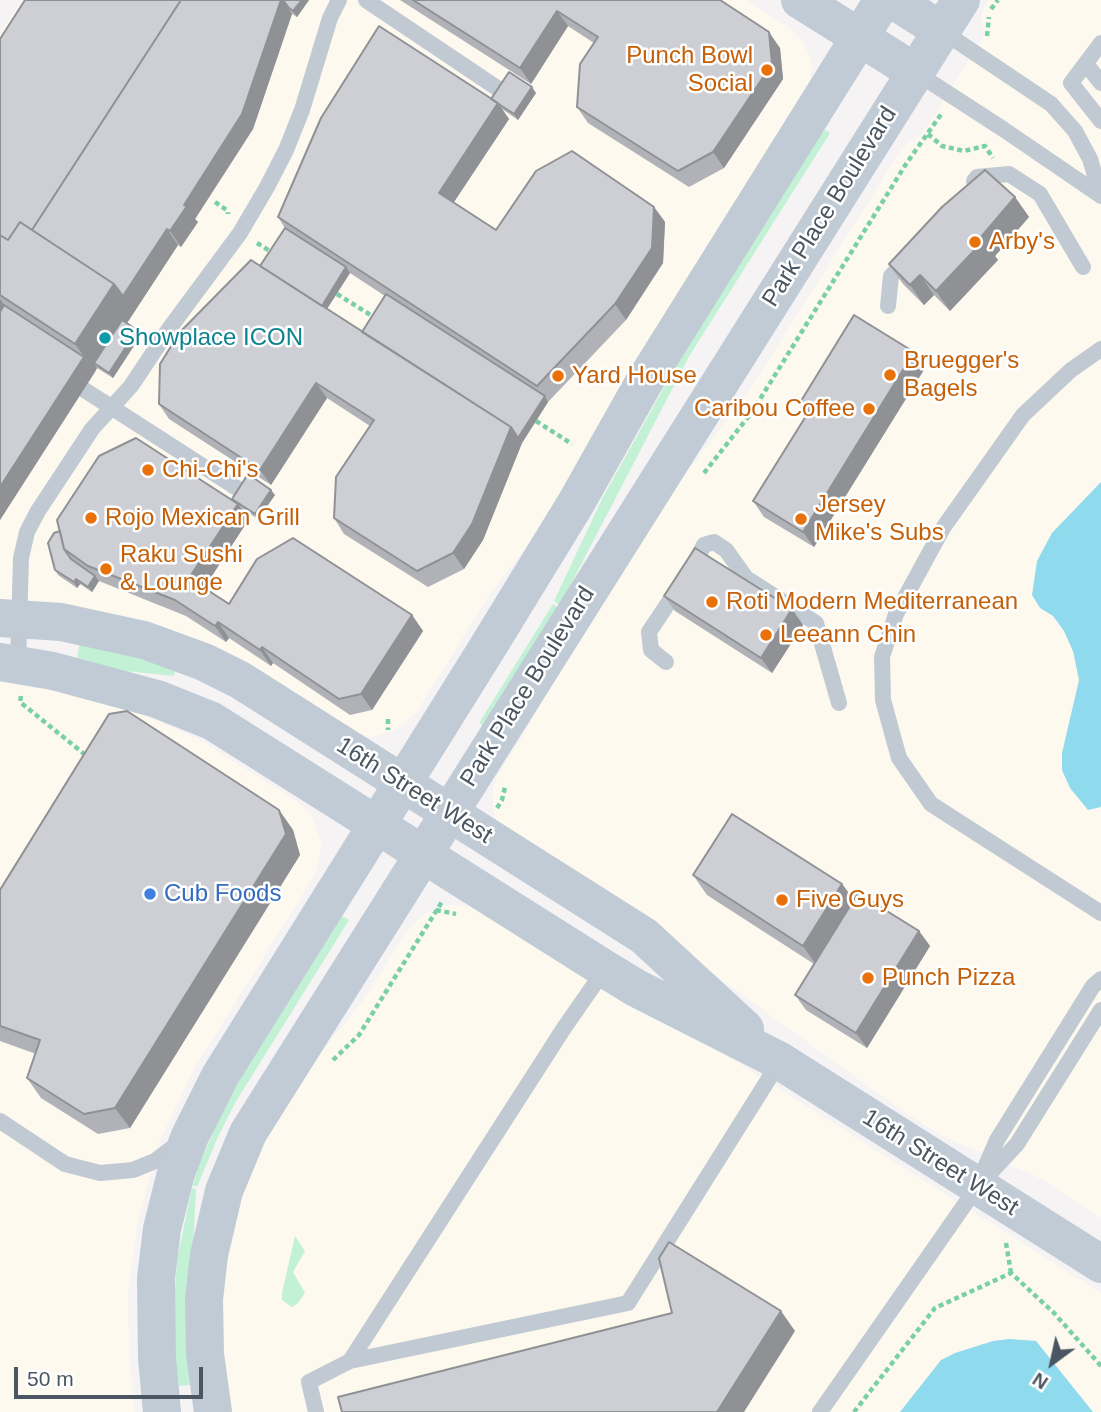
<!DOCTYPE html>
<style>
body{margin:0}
#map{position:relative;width:1101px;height:1412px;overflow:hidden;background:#f5f3f3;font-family:Helvetica,sans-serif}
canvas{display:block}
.north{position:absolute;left:1017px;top:1328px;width:70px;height:70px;-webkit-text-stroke:5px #fff;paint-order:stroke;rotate:213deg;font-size:19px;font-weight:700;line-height:28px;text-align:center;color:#4a5661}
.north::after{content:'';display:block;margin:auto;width:24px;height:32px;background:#4a5661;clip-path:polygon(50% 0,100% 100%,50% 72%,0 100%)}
.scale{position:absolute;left:14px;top:1367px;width:189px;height:32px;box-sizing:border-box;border:4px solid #4a5661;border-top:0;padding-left:9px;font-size:21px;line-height:24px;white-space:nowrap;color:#4a5661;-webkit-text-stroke:5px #fff;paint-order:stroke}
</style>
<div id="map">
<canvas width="1101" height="1412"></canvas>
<div class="north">N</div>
<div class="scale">50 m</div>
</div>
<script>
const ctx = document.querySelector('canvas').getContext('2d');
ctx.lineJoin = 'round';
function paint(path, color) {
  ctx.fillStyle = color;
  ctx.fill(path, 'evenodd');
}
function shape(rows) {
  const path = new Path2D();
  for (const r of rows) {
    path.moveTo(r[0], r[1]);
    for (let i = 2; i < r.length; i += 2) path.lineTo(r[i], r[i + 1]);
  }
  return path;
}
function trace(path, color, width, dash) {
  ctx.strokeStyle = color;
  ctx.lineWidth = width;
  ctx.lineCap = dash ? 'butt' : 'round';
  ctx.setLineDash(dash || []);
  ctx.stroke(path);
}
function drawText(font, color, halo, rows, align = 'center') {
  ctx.font = font + ' Helvetica,sans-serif';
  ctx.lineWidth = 5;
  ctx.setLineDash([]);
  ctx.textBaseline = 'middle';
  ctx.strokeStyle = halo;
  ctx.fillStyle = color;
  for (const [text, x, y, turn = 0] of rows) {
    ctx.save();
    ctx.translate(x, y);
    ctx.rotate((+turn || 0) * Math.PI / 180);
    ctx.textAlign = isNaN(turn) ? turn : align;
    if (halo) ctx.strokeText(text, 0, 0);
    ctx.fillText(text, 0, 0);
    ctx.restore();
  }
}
const commercial = shape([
 [22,0,746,0,789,27,801,40,809,54,812,66,809,89,540,529,492,591,416,713,397,729,373,737,360,737,0,603,0,33],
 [988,0,1101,0,1101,1218,1044,1180,942,1136,898,1108,667,940,501,828,495,817,493,805,493,789,498,775,524,734,582,630,672,491,748,393,898,155,907,144,923,133,983,38,981,15],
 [0,679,60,688,130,709,198,739,298,802,312,817,322,844,316,873,194,1069,160,1140,138,1222,128,1289,129,1352,135,1412,0,1412],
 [449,905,476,907,740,1064,1101,1293,1101,1412,228,1412,220,1328,226,1258,243,1190,266,1134,312,1064,359,1006,412,925,424,914]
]);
const green = shape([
 [824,129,830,133,688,358,681,372,674,369],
 [672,373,679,376,560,605,554,601,603,497],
 [553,604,559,608,485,726,479,723],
 [80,642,131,653,175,669,174,676,116,670,77,658],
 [342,916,349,920,235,1103,217,1139,197,1187,193,1185,199,1165,229,1096],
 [192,1188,196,1189,188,1354,190,1385,179,1386,175,1358,175,1292,177,1260],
 [295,1236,305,1251,293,1272,305,1293,297,1304,292,1307,282,1300,282,1293]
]);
const water = shape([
 [1101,482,1101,807,1088,810,1070,788,1062,770,1062,753,1079,680,1073,651,1064,631,1053,616,1040,608,1032,595,1037,561,1052,533],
 [1009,1339,1036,1341,1093,1412,900,1412,941,1360,955,1353,993,1341]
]);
const path = shape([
 [991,9,998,0],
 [987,36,989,17],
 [928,134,942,146,964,151,985,146,993,158],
 [215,202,228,211,228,214],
 [257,243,273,253],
 [337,294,377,319],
 [536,421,572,444],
 [704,473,752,412,906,164,942,113],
 [21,696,20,702,88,757],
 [388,719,388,730],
 [497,808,502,800,505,787],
 [436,910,456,914],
 [333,1060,359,1035,443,900],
 [1006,1243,1011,1273],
 [854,1412,935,1308,1011,1273,1054,1313,1101,1366]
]);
const lane = shape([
 [366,0,503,92],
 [942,31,1051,104,1075,131,1090,159,1101,196],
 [1101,43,1071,83,1101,121],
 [1086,64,1101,83],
 [915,72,1003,129,1101,196],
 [974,181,977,177,1009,174,1040,194,1083,267],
 [888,306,891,276,909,256],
 [1101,349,1071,370,1023,415,943,528,896,614,882,657,883,700,899,758,931,804,1101,913],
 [83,389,243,492],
 [666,662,651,650,649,632,693,566,704,545,714,542,726,550,746,578,816,623,839,703],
 [18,664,21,558,27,532,38,511,92,429,131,386,169,329,240,233,267,187,286,150,302,110,330,18,339,0],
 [0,1121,65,1164,100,1173,133,1170,155,1161,179,1143],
 [981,1177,997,1140,1093,986,1101,979],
 [350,1361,628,1303,780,1061],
 [316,1412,309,1382,350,1361,564,1028,605,969],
 [820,1412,977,1187,1017,1144,1101,1010]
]);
const secondary = shape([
 [800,0,915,72],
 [893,0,942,31],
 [0,618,61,622,144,640,204,662,240,680,644,936,745,1029],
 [0,662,53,671,157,699,212,721,605,969,636,988,780,1061,1101,1264],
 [162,1412,157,1358,156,1278,162,1229,176,1173,190,1136,220,1076,486,650,576,503,643,384,883,0],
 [213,1412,205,1354,204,1299,209,1255,224,1191,248,1133,961,0]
]);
const wall = shape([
 [25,0,309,0,297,17,292,14,253,129,195,219,198,222,181,247,178,245,127,323,141,335,113,378,97,368,0,520,0,39],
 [400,0,720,0,780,48,783,79,724,168,689,187,588,123,577,107,594,43,568,26,531,84],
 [536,93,518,120,502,109,509,119,454,202,496,230,654,207,665,222,663,263,626,320,548,402,522,443,483,540,464,569,428,587,344,534,334,518,370,426,327,398,271,485,169,419,159,404,260,266,285,228,278,217,491,99],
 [350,273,385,296,362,332,327,309],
 [1015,197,1029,217,995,256,998,260,950,311,934,295,924,305,903,284,889,264],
 [914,352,925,368,814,547,764,517,753,501,809,412,801,401],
 [275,495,258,519,241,508,249,519,204,588,229,604,412,615,423,631,372,710,350,715,273,663,271,666,229,638,226,642,186,616,99,581,92,592,80,584,77,588,58,575,55,570,48,543,233,501],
 [664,596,792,609,803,625,772,673,675,611],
 [279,810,293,830,300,855,130,1128,98,1134,41,1098,27,1078,36,1054,0,1041,0,890],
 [693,875,842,884,854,900,919,931,930,946,867,1048,806,1010,795,995,814,964,707,895]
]);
const shadedWall = shape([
 [281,0,283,0,292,14,253,129,195,219,198,222,181,247,170,231],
 [302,0,309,0,297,17,293,11],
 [557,11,568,26,531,84,520,68],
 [769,32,780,48,783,79,724,168,713,152],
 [532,87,536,93,518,120,514,114],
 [498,103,509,119,450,208,439,193],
 [1015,197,1029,217,995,256,998,260,950,311,936,291],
 [654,207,665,222,663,263,626,320,615,304],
 [167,229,178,245,99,366,94,363,97,368,95,372,75,344,114,284],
 [346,267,350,273,323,315,319,310],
 [920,275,934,295,924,305,910,285],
 [0,299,15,321,0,344],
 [137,330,141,335,113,378,109,373],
 [914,352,925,368,814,547,803,532],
 [84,357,95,372,0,520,0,487],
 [316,383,327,398,271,485,260,470],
 [545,396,548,402,522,443,483,540,464,569,453,553,511,427],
 [271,490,275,495,258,519,255,514],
 [238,504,249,519,200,594,189,578],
 [95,576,99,581,92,592,88,587],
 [76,579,80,584,77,588,74,582],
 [792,609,803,625,772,673,761,658],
 [412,615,423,631,372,710,361,694],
 [218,622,229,638,226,642,215,626],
 [262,647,273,663,271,666,260,650],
 [279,810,293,830,300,855,130,1128,115,1108],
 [842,884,857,904,817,966,803,946],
 [919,931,930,946,867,1048,856,1033],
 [781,1311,795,1331,744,1412,717,1412]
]);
const building = shape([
 [25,0,181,0,32,230,20,222,8,240,0,235,0,39,25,0],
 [181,0,281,0,242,114,184,205,187,206,170,231,167,229,123,296,114,284,32,230,181,0],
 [283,0,302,0,293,11,289,8,283,0],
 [413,0,720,0,769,32,772,64,713,152,678,171,577,107,580,64,598,37,557,11,520,68,413,0],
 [379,26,498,103,439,193,496,230,536,171,572,151,654,207,652,248,615,304,537,386,278,217,321,118,379,26],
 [509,72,532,87,514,114,491,99,509,72],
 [985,170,1015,197,981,237,984,240,936,291,920,275,910,285,889,264,942,207,985,170],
 [20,222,114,284,75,344,0,295,0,235,8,240,20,222],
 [285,228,346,267,322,306,260,266,285,228],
 [251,260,511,427,472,524,453,553,417,571,334,518,336,477,374,420,316,383,260,470,159,404,160,364,180,332,251,260],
 [386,294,545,396,518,438,511,427,362,332,386,294],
 [4,305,84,357,0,487,0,312,4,305],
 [854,315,914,352,803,532,753,501,811,408,801,401,854,315],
 [122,320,137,330,109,373,94,363,122,320],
 [136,438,238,504,189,578,229,604,257,559,293,538,412,615,361,694,339,699,262,647,260,650,218,622,215,626,175,600,88,566,64,549,57,520,99,456,136,438],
 [248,474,271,490,255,514,232,499,248,474],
 [60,531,64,549,71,559,95,576,88,587,76,579,74,582,55,570,48,543,54,533,60,531],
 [695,548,792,609,761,658,664,596,695,548],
 [127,711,279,810,286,834,115,1108,84,1114,27,1078,40,1040,0,1026,0,890,109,714,127,711],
 [732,814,842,884,803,946,693,875,732,814],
 [858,893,919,931,856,1033,795,995,858,893],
 [669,1242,781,1311,717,1412,342,1412,338,1397,672,1313,659,1258,669,1242]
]);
const markers = [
 [767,70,7,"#e8710a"],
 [975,242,7,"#e8710a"],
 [105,338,7,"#0f9aa8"],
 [890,375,7,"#e8710a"],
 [558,376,7,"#e8710a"],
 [869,409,7,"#e8710a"],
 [148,470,7,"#e8710a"],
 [91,518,7,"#e8710a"],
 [801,519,7,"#e8710a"],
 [106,569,7,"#e8710a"],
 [712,602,7,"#e8710a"],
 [766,635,7,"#e8710a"],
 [150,894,7,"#3f7fe0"],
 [782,900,7,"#e8710a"],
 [868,978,7,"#e8710a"]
];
const foodNames = [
 ["Punch Bowl",753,56,"right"],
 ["Social",753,84,"right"],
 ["Arby's",989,242],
 ["Bruegger's",904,361],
 ["Bagels",904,389],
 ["Yard House",572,376],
 ["Caribou Coffee",855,409,"right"],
 ["Chi-Chi's",162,470],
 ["Jersey",815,505],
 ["Mike's Subs",815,533],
 ["Rojo Mexican Grill",105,518],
 ["Raku Sushi",120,555],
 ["& Lounge",120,583],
 ["Roti Modern Mediterranean",726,602],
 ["Leeann Chin",780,635],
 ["Five Guys",796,900],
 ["Punch Pizza",882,978]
];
const streetNames = [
 ["Park Place Boulevard",830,207,-58],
 ["Park Place Boulevard",528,687,-58],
 ["16th Street West",414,791,32],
 ["16th Street West",940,1163,32]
];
const cultureNames = [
 ["Showplace ICON",119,338]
];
const shopNames = [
 ["Cub Foods",164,894]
];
paint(commercial, '#fdf9ef');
paint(green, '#c3f1d5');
paint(water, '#90daee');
trace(path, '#7ad0a6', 4.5, [5, 3.5]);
trace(lane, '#c1cad2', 16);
trace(secondary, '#c1cbd6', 38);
paint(wall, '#b0b2b7');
paint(shadedWall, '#909195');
paint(building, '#cdcfd5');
trace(building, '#909195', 2);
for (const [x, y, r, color] of markers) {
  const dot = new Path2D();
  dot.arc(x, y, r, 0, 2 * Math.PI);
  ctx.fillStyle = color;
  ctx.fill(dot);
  trace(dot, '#fff', 2.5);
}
drawText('24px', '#c56008', '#fff', foodNames, 'left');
drawText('24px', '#4a5661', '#fff', streetNames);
drawText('24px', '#0d838f', '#fff', cultureNames, 'left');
drawText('24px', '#366cbe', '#fff', shopNames, 'left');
</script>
